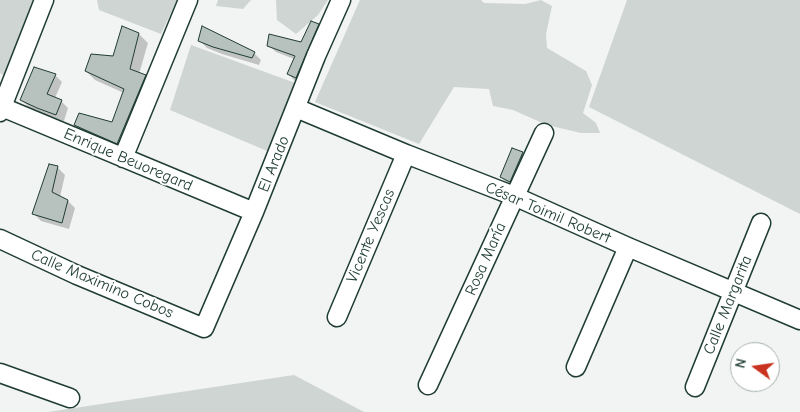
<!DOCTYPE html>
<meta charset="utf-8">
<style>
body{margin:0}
#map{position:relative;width:800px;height:412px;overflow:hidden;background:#f2f3f3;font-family:"Comic Neue",sans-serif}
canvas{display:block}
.north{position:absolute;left:730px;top:342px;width:50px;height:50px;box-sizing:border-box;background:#fff;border:1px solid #a5b1ae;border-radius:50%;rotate:284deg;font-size:14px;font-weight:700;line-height:20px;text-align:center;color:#1f3d34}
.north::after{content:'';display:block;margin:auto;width:18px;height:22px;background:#c8321e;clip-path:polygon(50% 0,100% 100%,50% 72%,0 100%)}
</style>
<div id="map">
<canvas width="800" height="412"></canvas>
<div class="north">N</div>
</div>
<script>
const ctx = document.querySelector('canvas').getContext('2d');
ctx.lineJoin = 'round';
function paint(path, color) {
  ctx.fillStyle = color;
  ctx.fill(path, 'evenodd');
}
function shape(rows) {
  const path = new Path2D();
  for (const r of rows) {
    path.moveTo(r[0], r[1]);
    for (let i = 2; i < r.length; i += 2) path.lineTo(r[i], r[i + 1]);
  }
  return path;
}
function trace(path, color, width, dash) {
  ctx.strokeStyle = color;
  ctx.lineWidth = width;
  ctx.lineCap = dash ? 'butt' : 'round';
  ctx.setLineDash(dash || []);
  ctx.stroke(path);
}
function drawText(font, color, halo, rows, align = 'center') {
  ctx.font = font + ' "Comic Neue",sans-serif';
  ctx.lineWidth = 4;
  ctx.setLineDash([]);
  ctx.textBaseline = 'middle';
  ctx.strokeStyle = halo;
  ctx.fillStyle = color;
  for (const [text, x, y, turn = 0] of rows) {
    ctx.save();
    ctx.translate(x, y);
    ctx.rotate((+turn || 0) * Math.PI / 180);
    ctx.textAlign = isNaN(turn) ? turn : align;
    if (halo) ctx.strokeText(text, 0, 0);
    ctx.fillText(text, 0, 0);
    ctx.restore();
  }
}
const green = shape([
 [0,0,38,0,8,78,0,73],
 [97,0,177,0,161,34,99,10],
 [218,0,251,0,243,9,216,6],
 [276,0,328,0,318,15,296,34,277,20],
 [360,0,481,0,484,3,525,4,541,0,552,6,546,34,547,48,586,71,592,85,583,113,596,123,600,133,581,133,547,125,513,110,493,106,489,89,454,87,419,144,315,102],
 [627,0,800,0,800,214,589,107],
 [191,45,298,84,272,153,170,110],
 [294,375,364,412,48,412]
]);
const shadow = shape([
 [318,25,325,32,303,84,295,81,288,74,294,59,276,52,268,45,301,43],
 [139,34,148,43,139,74,145,76,154,85,126,151,84,134,75,125,113,124,124,93,95,80,86,71,114,58],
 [199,40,254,53,261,60,259,65,222,54,207,48],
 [55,75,62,82,55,98,61,101,68,108,64,121,45,115,29,107,21,100],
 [513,150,523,154,530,161,517,188,508,184,501,177],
 [58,168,65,175,60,197,68,201,75,208,69,229,41,221,33,213]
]);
const building = shape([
 [311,21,319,24,296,78,287,74,295,56,267,46,269,34,301,42,311,21],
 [122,26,139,33,130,69,146,75,117,144,74,125,79,113,112,122,124,89,85,71,91,54,113,56,122,26],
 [202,26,255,52,252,58,213,47,198,41,202,26],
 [34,67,56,74,47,94,62,100,56,115,37,108,20,100,34,67],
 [512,148,523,152,510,182,500,177,512,148],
 [49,164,58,166,52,192,68,200,62,223,32,214,49,164]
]);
const street = shape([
 [2,107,254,212],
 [296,108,406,154,514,196,628,247,800,320],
 [0,112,44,0],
 [123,158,188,0],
 [0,239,77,275,204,328,254,212,316,56,341,0],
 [337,317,406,154],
 [576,367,628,247],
 [0,373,70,398],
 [428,385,544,133],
 [695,387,761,223]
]);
const streetNames = [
 ["Enrique Beuoregard",128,160,23],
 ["El Arado",274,164,-68],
 ["César Toimil Robert",548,213,23],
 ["Vicente Yescas",371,236,-67],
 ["Rosa María",486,259,-66],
 ["Calle Maximino Cobos",102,284,23],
 ["Calle Margarita",728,305,-68]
];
paint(green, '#ced5d3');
paint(shadow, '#0003');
paint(building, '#b7c1bd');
trace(building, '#1f3d34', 1);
trace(street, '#1f3d34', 21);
trace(street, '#fff', 18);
drawText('16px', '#1f3d34', '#fff', streetNames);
</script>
